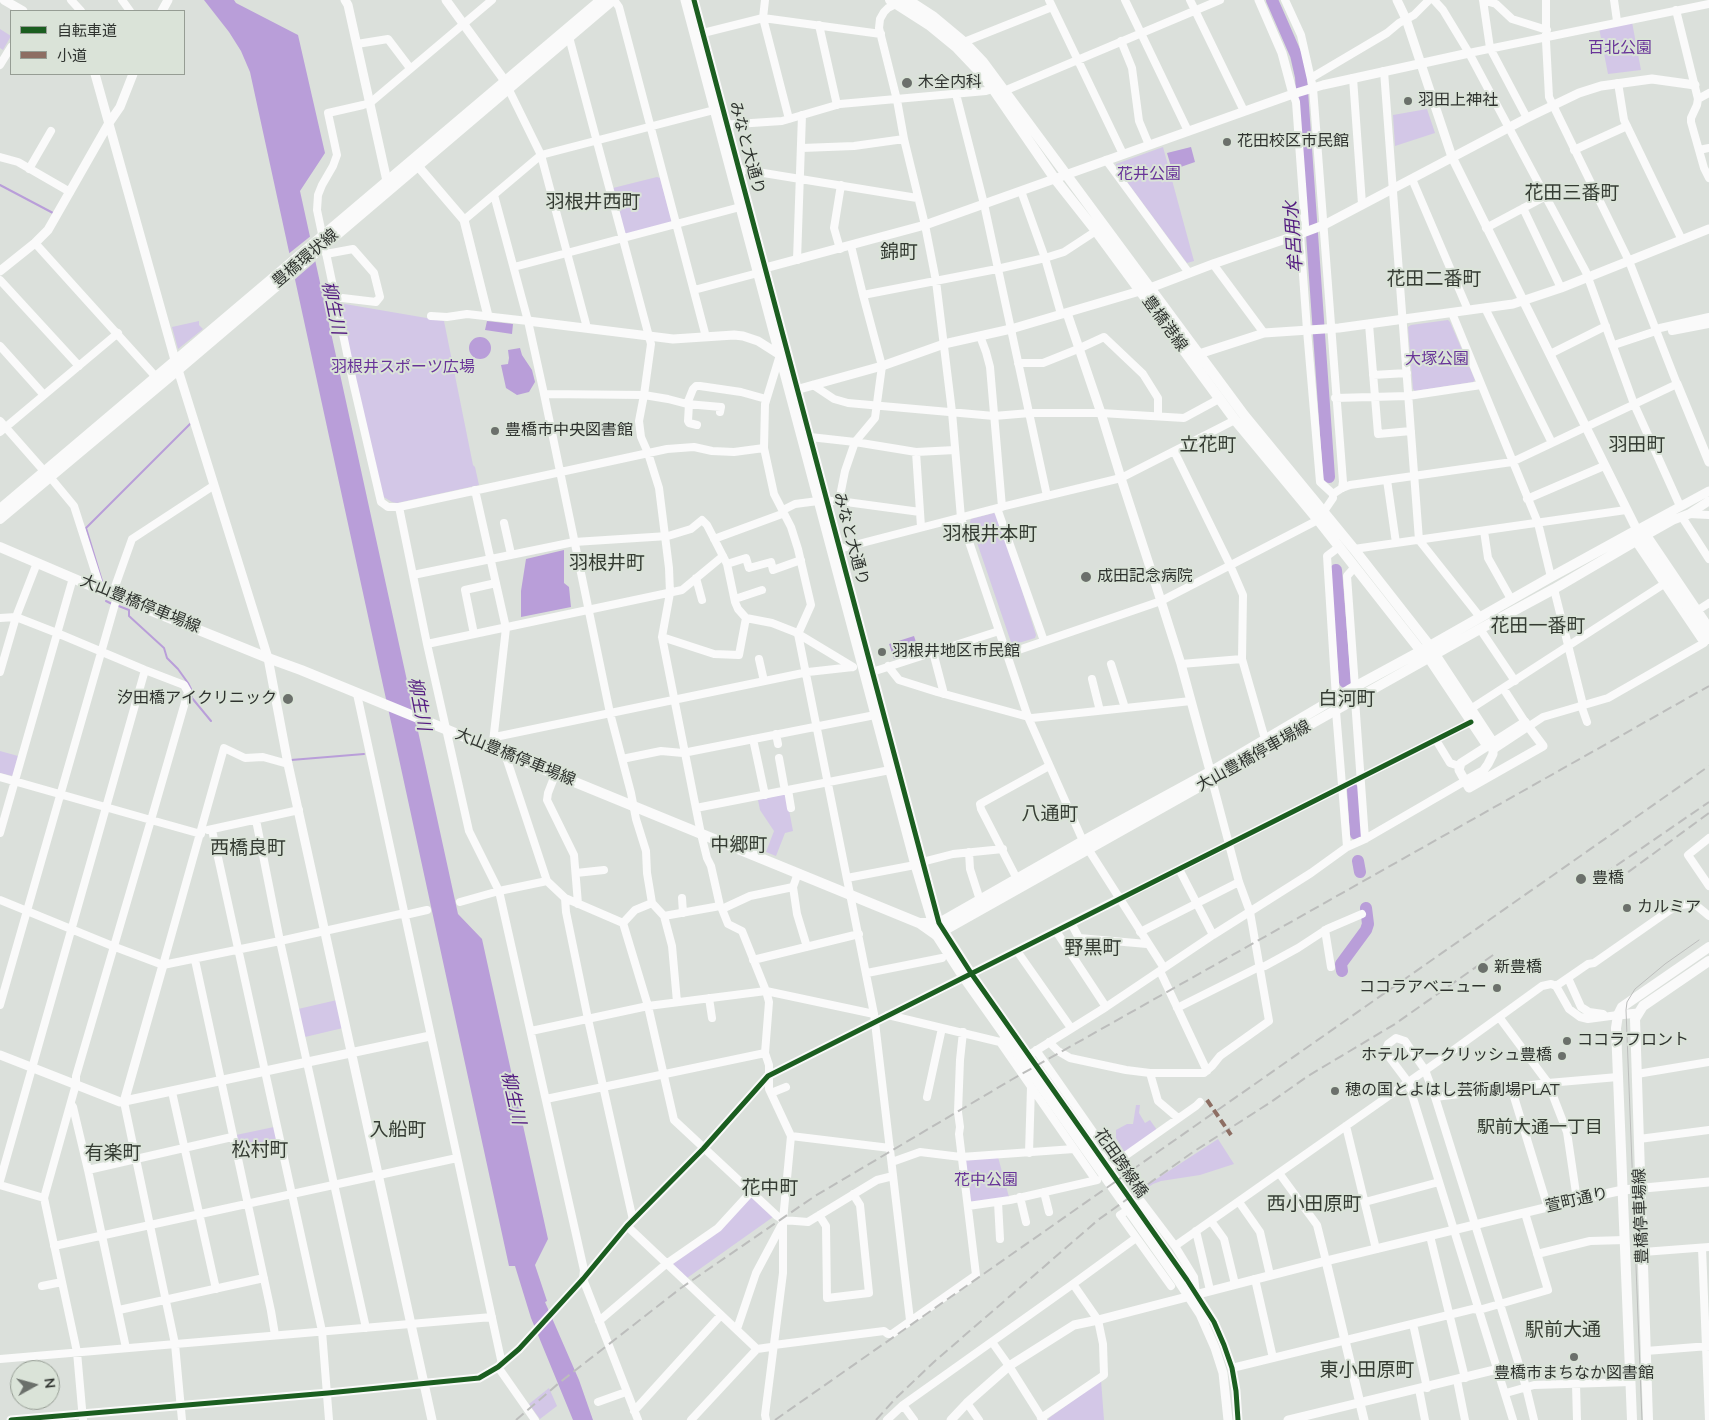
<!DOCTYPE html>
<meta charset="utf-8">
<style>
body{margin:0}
#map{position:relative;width:1709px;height:1420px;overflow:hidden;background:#dbe0db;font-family:"Nunito Sans","Noto Sans JP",sans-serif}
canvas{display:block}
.legend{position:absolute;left:10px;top:10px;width:175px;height:65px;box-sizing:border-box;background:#dae3d8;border:1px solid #969d94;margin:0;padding:6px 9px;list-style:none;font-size:15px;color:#2f332f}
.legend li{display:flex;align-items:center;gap:10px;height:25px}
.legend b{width:25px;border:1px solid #969d94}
.north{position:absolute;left:10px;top:1360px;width:50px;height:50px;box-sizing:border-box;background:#dae3d8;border:1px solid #969d94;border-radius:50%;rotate:83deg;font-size:14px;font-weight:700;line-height:20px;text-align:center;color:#2f332f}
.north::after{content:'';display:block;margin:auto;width:18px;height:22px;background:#6b706b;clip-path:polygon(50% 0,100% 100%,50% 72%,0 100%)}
</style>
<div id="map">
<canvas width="1709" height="1420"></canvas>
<ul class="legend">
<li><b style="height:6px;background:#1b5e20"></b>自転車道</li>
<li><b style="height:6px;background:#8d6e63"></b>小道</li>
</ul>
<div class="north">N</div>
</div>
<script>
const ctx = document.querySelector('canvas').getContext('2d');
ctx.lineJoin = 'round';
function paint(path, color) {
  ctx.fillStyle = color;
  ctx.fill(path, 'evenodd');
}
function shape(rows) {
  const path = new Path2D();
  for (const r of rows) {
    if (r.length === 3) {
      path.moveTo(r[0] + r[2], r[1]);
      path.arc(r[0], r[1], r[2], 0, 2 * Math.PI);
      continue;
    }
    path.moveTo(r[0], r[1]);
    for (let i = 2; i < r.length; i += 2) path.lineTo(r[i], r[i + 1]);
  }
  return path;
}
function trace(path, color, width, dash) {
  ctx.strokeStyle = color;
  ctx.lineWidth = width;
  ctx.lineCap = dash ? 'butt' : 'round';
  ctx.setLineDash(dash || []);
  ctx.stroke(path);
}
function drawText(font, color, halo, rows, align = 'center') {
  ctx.font = font + ' "Nunito Sans","Noto Sans JP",sans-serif';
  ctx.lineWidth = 4;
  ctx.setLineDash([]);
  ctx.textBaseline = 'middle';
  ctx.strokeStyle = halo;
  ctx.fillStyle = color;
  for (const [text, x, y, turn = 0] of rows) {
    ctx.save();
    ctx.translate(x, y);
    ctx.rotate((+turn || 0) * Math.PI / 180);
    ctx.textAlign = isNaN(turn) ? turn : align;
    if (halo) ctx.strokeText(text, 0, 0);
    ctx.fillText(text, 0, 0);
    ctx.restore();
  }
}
const green = shape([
 [1632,22,1641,70,1608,74,1599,28],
 [0,29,11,36,3,50,0,48],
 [1427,109,1435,133,1395,146,1393,115],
 [1163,147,1194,261,1187,263,1116,167,1116,164],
 [657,177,660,178,672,222,625,235,613,188],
 [339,303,444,321,473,465,475,467,479,485,397,503,392,502,382,496],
 [1448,320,1450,322,1475,380,1473,382,1415,391,1413,389,1408,327,1411,325],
 [199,321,199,325,203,329,178,349,172,327],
 [994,513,998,515,1036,635,1035,638,1012,645,970,522,971,519],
 [0,751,18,756,13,776,0,773],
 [786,794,793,831,785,833,776,856,766,852,774,831,760,810,758,800],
 [337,1000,343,1028,305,1037,298,1009],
 [1136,1105,1140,1105,1139,1113,1145,1123,1150,1120,1157,1130,1125,1153,1116,1138,1116,1130,1127,1124,1133,1124],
 [274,1127,279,1150,240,1157,236,1135],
 [1218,1139,1234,1164,1200,1175,1161,1181,1153,1184,1137,1195,1135,1193],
 [998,1157,1009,1197,972,1202,969,1200,965,1160],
 [751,1196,773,1217,687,1278,673,1265,673,1262],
 [1101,1380,1104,1420,1048,1420,1049,1418],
 [549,1388,557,1406,540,1419,529,1404]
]);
const water = shape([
 [204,0,234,0,236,3,298,35,325,153,300,191,458,914,482,939,548,1239,535,1265,547,1301,545,1302,579,1380,593,1420,573,1420,531,1318,515,1266,509,1266,250,72,241,51,229,32],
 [1191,147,1195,162,1172,170,1167,153],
 [487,321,513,324,512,334,485,330],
 [480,348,11],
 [520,348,522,355,532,370,535,382,529,392,517,395,506,388,501,365,508,364,509,358,508,350],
 [564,550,564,583,569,587,571,607,521,617,521,591,526,559],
 [914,636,919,651,894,659,889,644]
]);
const pier = shape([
 [312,235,317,260,293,281,287,255]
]);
const stream = shape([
 [0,185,53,213],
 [102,581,86,528,190,424],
 [106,601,112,604],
 [116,605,129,610,129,616,164,648,167,658,178,669,188,683,192,691,192,698,211,721],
 [291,760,364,754]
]);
const river = shape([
 [1272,0,1296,55,1301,77,1329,477],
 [1336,570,1345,682],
 [1353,790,1356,834],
 [1358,861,1360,872],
 [1342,971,1341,964,1366,930,1368,924,1366,908]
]);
const minor = shape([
 [71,0,81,11],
 [122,0,130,11],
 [492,0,370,103,363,105,328,113,337,155,333,166,322,185,318,195,317,210,353,382,381,502,388,507,399,507,667,449,694,447,712,451,734,452,764,448],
 [614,0,619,7,706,337],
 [765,0,763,18,789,119],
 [904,0,888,8,884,12,880,19,879,28,897,100,904,139,925,225,936,281,952,412,961,518,1028,717,1083,841,1164,968],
 [1049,0,1123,154],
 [1125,0,1188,131],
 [1190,0,1244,111],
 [1285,0,1301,35,1313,88,1343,482,1342,488],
 [1434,0,1443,10,1469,53,1586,272,1634,404,1680,506],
 [1483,0,1490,48,1527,118],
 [1483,0,1496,4,1512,19,1547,30],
 [1614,0,1617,21],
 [1676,10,1698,99,1697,105,1691,118,1691,122,1704,168,1709,178],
 [819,25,837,105],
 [703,33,763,18,881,34],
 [569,37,651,344,644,395,639,421,641,437,648,453,659,488,669,568,670,593,662,637,701,834,707,858,711,866,720,906,722,909,750,896,793,887,798,873],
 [1121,41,1132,68,1139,121,1149,145],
 [964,42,1052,7],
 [357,44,388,39,410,68],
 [1469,53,1709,4],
 [0,65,11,47],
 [1384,71,1419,540,1480,617],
 [1311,78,1387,33,1399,23,1414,15,1429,0],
 [1353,78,1362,204],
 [1618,83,1624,120,1682,240],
 [508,88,541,155,586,324,585,328],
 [1004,91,1220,0],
 [956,94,984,204,1047,496],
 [1293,94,1296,102,1305,225,1300,234,1307,330,1320,482,1333,494,1342,488,1350,485,1512,462,1677,384,1629,261,1549,97,1546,41,1546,0],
 [1698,99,1709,93],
 [721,125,782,121,840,104,986,91,993,89],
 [802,148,854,146,904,139],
 [1574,150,1627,126],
 [1699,150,1709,148],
 [0,157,18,162,70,192],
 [1106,160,1189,273],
 [29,169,51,131],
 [739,169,917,198],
 [1412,179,1468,310],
 [1021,191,1045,258,1061,314],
 [494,195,528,321,544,394,610,713,631,793,636,819,646,851,647,873,652,903],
 [1523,208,1561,288],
 [464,220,541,155,718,109],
 [1486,228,1546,196],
 [35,243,156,377],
 [840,249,834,228,841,185],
 [326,254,353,249,374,273,380,297,376,302,334,297],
 [797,260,802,115],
 [1213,264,1264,333],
 [514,267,744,206],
 [0,280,79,366],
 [694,290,758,273],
 [863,295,997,269,1045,258,1064,252,1096,231],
 [1485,308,1552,443],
 [1452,313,1538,523,1551,577],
 [431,316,447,317,467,314,528,321],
 [1369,324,1378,434,1411,431],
 [1672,331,1709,324],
 [980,336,986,352,990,367,1002,507],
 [1614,345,1656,331,1660,328,1709,317],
 [0,346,44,395],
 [1550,354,1606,326],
 [780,355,765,404,764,448,774,494,791,527,798,549,811,605,798,634,874,1014,910,1320],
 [1018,363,1043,363,1078,349,1104,337,1143,374,1158,398,1158,416],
 [1373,375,1407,373],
 [813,385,834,399,848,403,994,416,1030,413,1101,413,1184,418,1219,399],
 [544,394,644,395,668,399,687,404,693,389,696,386,700,386,741,392,766,399],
 [1335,398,1408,396,1481,385],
 [687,404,721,407,720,412],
 [689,404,688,421,689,423,697,425],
 [0,421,44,471],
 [0,432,118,333],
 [810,437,855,442,916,452,955,450],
 [1174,451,1230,565,1243,595,1242,659,1265,739],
 [916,452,921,527],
 [50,477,74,506,101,590],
 [1387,480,1396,543],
 [475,490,506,628,493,742],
 [1527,499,1604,466],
 [827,501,839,501,920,512],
 [839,501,845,471,855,442,875,418,882,366,863,295,851,246],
 [399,507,427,644,469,831,499,891,584,1270,583,1279,638,1420],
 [997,508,1044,641],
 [1689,514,1709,515],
 [1682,517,1709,559],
 [504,523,511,554],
 [1484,531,1488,558,1511,599],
 [1647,535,1709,627],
 [714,539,782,514,783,510,795,504,818,501],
 [839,549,997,508,1121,478,1235,420],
 [1354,549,1626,510],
 [727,564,746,558,749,568,771,562,773,570,801,560],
 [1354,568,1347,576,1355,687],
 [413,575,574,542,668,536,691,529,702,520,707,525,727,564,735,602,738,609,746,618,772,623,795,632,853,667],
 [696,578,702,600],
 [1554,589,1583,705],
 [112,595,132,539,213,486],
 [735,599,762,590],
 [1698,610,1709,603],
 [0,618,16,617,57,633,145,670,184,685,188,692,151,820,0,777],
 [1480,629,1515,681],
 [474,634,465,590,496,583],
 [662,637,714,654,739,655,746,618],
 [427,644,682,590,723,556],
 [933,652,944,694],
 [1007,654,1161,601,1318,520,1333,498,1333,494],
 [759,659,764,681],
 [1111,664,1125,708],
 [1181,664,1242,659],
 [888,666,899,680,937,692,1032,718,1191,701],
 [0,672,16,617,37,563],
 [872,672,999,631],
 [1092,679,1100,711],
 [1503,688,1525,722],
 [357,694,502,1364],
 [1336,698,1327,556,1339,547],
 [1355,700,1365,839],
 [1581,705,1587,722],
 [1472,708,1664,584],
 [1336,711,1347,847],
 [776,734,778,744],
 [495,737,808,672,853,667],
 [753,739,765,795],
 [1436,740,1450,763,1459,766],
 [1493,750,1543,717,1608,698,1704,643,1636,542],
 [505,754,547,881,565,898,623,923,648,1006,674,1120,777,1216,783,1220,808,1222,877,1180,893,1176],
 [779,758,785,791],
 [622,759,661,751,683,753,875,715],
 [555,775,548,793,547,800,574,855,578,904],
 [788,790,791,808],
 [696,808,890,770],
 [256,820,280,941,366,1328],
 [208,830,299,810],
 [212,830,322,1331,329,1420],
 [0,833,73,578],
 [1709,838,1688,855,1709,886],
 [969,852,970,869,980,900],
 [922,862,953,854,1003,849],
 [1179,869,1213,935],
 [576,873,604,870],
 [847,878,915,865],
 [1017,879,981,809,980,804,1049,766],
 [793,887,797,914,807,947],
 [565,898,566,912,588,1019,633,1220],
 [682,898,683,913],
 [1119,899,1471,722],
 [0,900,115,947,163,965,280,941,405,913],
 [460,902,499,891,547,881],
 [405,915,427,910],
 [664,916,672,946,677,1002],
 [623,923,635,910,652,903,664,916,720,906],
 [1071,923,1079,938,1147,944],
 [1325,930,1331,967],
 [1056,931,1106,1007],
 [1140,932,1239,882],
 [1017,951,1071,1028],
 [195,960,271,1311,275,1335],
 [753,960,859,934],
 [163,965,224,748,245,758,263,757,288,764],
 [1160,971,1207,1071],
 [867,973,942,958],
 [1568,978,1581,1007,1589,1012,1603,1014],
 [709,998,712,1018],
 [0,1005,117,597],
 [1177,1008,1259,967,1265,966,1298,948,1327,929,1362,914],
 [888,1015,1000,1042,1005,1039],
 [1618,1015,1588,1019,1580,1017,1569,1009,1556,986,1588,964,1594,963,1670,910,1681,905,1689,904,1697,906,1709,916],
 [1499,1017,1548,1083,1567,1132,1577,1200],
 [531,1031,648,1006,766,991,742,931,728,924,722,909],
 [1000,1042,1095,1179],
 [1049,1042,1058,1051,1070,1058,1126,1070,1150,1073,1204,1073,1212,1066,1220,1056,1269,1021,1250,912,1239,882,1212,780],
 [1036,1050,1117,1166,1115,1167],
 [765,1053,769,1002,766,991,874,1014],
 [1029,1055,1106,1007,1213,935,1311,873,1347,847,1365,839,1465,781],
 [1150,1073,1158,1101,1178,1118],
 [1637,1074,1709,1062],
 [1511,1087,1548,1208],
 [172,1092,216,1289],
 [771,1093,786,1087],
 [927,1097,942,1028],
 [1435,1097,1548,1083,1618,1077],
 [546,1099,765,1053,769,1065,769,1089,791,1136,783,1220,783,1273,765,1415,766,1420],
 [124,1102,175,1344,182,1420],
 [71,1104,73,1107,88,1170,126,1348],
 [1346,1126,1376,1249],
 [791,1136,890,1148],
 [1639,1139,1709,1130],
 [1029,1153,1031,1087],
 [892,1162,920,1152,961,1157,1074,1149],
 [1115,1163,1196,1106,1200,1102],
 [88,1170,232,1137],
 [1279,1173,1317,1225,1326,1261],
 [0,1181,145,670],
 [0,1185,44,1198],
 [1044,1192,1049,1212],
 [1020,1197,1026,1222],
 [998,1202,1000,1239],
 [1239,1202,1260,1232,1270,1275],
 [1365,1202,1439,1182],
 [968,1206,1010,1200,1097,1180],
 [819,1215,826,1226,827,1298,869,1293,860,1205,853,1194],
 [1211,1221,1224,1239,1235,1284],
 [627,1226,757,1349],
 [1196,1231,1210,1290],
 [1430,1236,1465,1378],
 [54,1246,457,1158],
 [1175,1246,1437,1062,1542,986,1551,984,1556,986],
 [1702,1248,1709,1420],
 [1643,1252,1709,1247],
 [1537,1254,1590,1241,1625,1240],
 [1255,1279,1273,1358],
 [1073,1284,1136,1238],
 [42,1286,62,1282],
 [1171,1286,1120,1215,1141,1201,1175,1246,1194,1277,1196,1294],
 [119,1310,264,1278],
 [599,1321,666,1264,718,1228,751,1192],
 [1413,1324,1427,1388],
 [737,1329,756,1273,781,1226],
 [992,1342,1009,1366,1043,1420],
 [1646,1351,1709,1346],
 [0,1359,492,1317],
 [498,1367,535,1420],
 [1232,1368,1473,1309,1479,1310,1548,1290,1525,1213],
 [1457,1380,1465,1420],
 [1576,1384,1577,1420],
 [1419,1389,1425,1420],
 [1506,1393,1534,1385,1631,1382],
 [598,1402,626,1392],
 [967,1403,979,1420],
 [903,1405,914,1420],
 [634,1411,721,1315],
 [83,1420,77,1352,44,1198,76,1084,76,1076,151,820,201,834],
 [691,1420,757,1349,771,1347,774,1345,884,1331,888,1334,892,1334,976,1275,959,1134,960,1127,958,1112,960,1060,963,1032],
 [887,1420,903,1405,1073,1284,1098,1320,1103,1344,1104,1375,1041,1418],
 [1513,1420,1408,1082,1387,1054,1386,1049,1388,1044,1396,1038,1405,1041,1425,1070,1435,1097,1526,1387,1534,1420]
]);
const tertiary = shape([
 [4,0,23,11],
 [345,0,348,5,387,181],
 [446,0,505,81],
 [685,0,915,865,936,935,963,977,1179,1282,1200,1314,1215,1348,1223,1373,1228,1420],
 [694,0,939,923,971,973,1187,1280,1214,1322,1224,1345,1232,1368,1236,1391,1238,1420],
 [1259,0,1282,53,1293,94],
 [1397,0,1406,19,1452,157,1637,530,1709,491],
 [162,11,168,0],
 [95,74,175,360,268,658,288,764,432,1420],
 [417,165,464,220,488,316],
 [0,271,35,243,48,230,109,123,120,107,133,74],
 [761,271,765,268,925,225,1293,94,1323,85,1469,53],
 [1067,313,1101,413,1121,478,1161,601,1181,664,1212,778],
 [528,321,673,339,734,335,743,336,758,341,780,355],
 [1199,354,1264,333,1339,328,1513,304,1561,288,1709,229],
 [1677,384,1709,462],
 [792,391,882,366,944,344,1011,329,1150,288,1213,264,1300,234,1324,225,1527,118,1579,93,1601,86,1652,79,1695,85],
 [1641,538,1673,520,1689,514,1709,501],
 [1436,655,1493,742,1493,754,1488,764,1483,771,1465,781],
 [1429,659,1487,746],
 [1525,722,1543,746,1469,788,1459,770,1461,763,1525,722],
 [1618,1015,1638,1013],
 [0,1055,120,1102,430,1036],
 [124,1102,163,965],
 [1326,1261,1364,1420],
 [11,1420,328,1393,479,1378,498,1367,519,1349,583,1279,627,1226,703,1149,768,1076,1119,899],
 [951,1420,967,1403,1009,1366,1074,1325,1098,1320,1326,1261,1577,1200,1623,1190,1709,1182],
 [1288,1420,1498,1369]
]);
const secondary = shape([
 [890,0,929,25,957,48,976,68,993,89,1055,179,1096,231,1235,420,1318,520,1424,655],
 [908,0,934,17,964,42,983,62,1244,415,1354,549,1433,650],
 [0,509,601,0],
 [0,519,178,370,613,0],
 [0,547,117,597,268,658,301,670,919,923,936,935,1480,629,1554,589,1641,538],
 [919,923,939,923,1083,841,1210,772,1349,690,1421,651,1551,577,1637,530,1709,639],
 [1632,1420,1616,1028,1618,1015,1622,1007,1709,947],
 [1648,1420,1635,1019,1643,1006,1709,961]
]);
const tram = shape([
 [1642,1420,1626,1010,1627,1002,1635,989,1665,964,1699,940]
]);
const rail = shape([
 [1604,874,1709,802],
 [1616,881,1709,813],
 [516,1420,559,1383,681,1288,815,1196,1011,1080,1709,686],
 [775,1420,1709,766],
 [876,1420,895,1399,935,1361,1098,1220,1193,1152,1271,1102,1308,1076,1395,1024,1496,953]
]);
const quiet = shape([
 [1207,1100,1231,1135]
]);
const cycleway = shape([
 [694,0,939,923,971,973,1187,1280,1214,1322,1224,1345,1232,1368,1236,1391,1238,1420],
 [11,1420,328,1393,479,1378,498,1367,519,1349,583,1279,627,1226,703,1149,768,1076,1471,722]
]);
const markers = [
 [907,83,6,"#6b706b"],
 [1408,101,5,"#6b706b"],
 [1227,142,5,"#6b706b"],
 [495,431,5,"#6b706b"],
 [1086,577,6,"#6b706b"],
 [882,652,5,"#6b706b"],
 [288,699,6,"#6b706b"],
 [1581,879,6,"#6b706b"],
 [1627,908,5,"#6b706b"],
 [1483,968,6,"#6b706b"],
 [1497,988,5,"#6b706b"],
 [1567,1041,5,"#6b706b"],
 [1562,1056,5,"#6b706b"],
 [1335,1091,5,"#6b706b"],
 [1574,1357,5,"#6b706b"]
];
const parkNames = [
 ["百北公園",1620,49],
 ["花井公園",1149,175],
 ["大塚公園",1437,360],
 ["羽根井スポーツ広場",403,368],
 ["花中公園",986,1181]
];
const poiNames = [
 ["木全内科",918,83],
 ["羽田上神社",1418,101],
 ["花田校区市民館",1237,142],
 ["豊橋市中央図書館",505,431],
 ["成田記念病院",1097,577],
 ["羽根井地区市民館",892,652],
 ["汐田橋アイクリニック",277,699,"right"],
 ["豊橋",1592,879],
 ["カルミア",1637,908],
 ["新豊橋",1494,968],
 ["ココラアベニュー",1487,988,"right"],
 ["ココラフロント",1577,1041],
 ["ホテルアークリッシュ豊橋",1552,1056,"right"],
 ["穂の国とよはし芸術劇場PLAT",1345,1091],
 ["豊橋市まちなか図書館",1574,1374,"center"]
];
const streetNames = [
 ["みなと大通り",746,148,75],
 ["豊橋環状線",306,259,-40],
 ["豊橋港線",1164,324,54],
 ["みなと大通り",850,539,75],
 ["大山豊橋停車場線",140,605,22],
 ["大山豊橋停車場線",1254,757,-29],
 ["大山豊橋停車場線",515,758,22],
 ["花田跨線橋",1120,1164,55],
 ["萱町通り",1577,1201,-13],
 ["豊橋停車場線",1642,1216,-92]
];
const waterNames = [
 ["牟呂用水",1295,237,-94],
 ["柳生川",332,308,78],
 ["柳生川",418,704,79],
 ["柳生川",512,1098,77]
];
const neighbourhoodNames = [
 ["駅前大通一丁目",1540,1129]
];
const quarterNames = [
 ["花田三番町",1572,194],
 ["羽根井西町",593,203],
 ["錦町",899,253],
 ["花田二番町",1434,280],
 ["立花町",1208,446],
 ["羽田町",1637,446],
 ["羽根井本町",990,535],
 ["羽根井町",607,564],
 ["花田一番町",1538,627],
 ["白河町",1347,700],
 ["八通町",1050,815],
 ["中郷町",739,846],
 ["西橋良町",248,849],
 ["野黒町",1093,949],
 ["入船町",398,1131],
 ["松村町",260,1151],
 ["有楽町",113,1154],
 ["花中町",770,1189],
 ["西小田原町",1314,1205],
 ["駅前大通",1563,1331],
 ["東小田原町",1367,1371]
];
paint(green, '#d3c7e7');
paint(water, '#b99ed9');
paint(pier, '#dbe0db');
trace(stream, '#b99ed9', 2);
trace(river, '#b99ed9', 12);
trace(minor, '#fafafa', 8);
trace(tertiary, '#fafafa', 9);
trace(secondary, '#fafafa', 10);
trace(tram, '#bcbdbc', 1);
trace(rail, '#bcbdbc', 2, [10, 5]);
trace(quiet, '#8d6e63', 4, [8, 4]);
trace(cycleway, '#1b5e20', 5);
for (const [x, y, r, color] of markers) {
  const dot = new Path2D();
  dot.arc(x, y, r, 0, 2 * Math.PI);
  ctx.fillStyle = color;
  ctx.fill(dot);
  trace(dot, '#dae3d8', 2);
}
drawText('16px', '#693499', '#dae3d8', parkNames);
drawText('16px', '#2f332f', '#dae3d8', poiNames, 'left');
drawText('16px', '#2f332f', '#dae3d8', streetNames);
drawText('italic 18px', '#541c81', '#dae3d8', waterNames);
drawText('18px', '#353c33', '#dae3d8', neighbourhoodNames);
drawText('19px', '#353c33', '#dae3d8', quarterNames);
</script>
